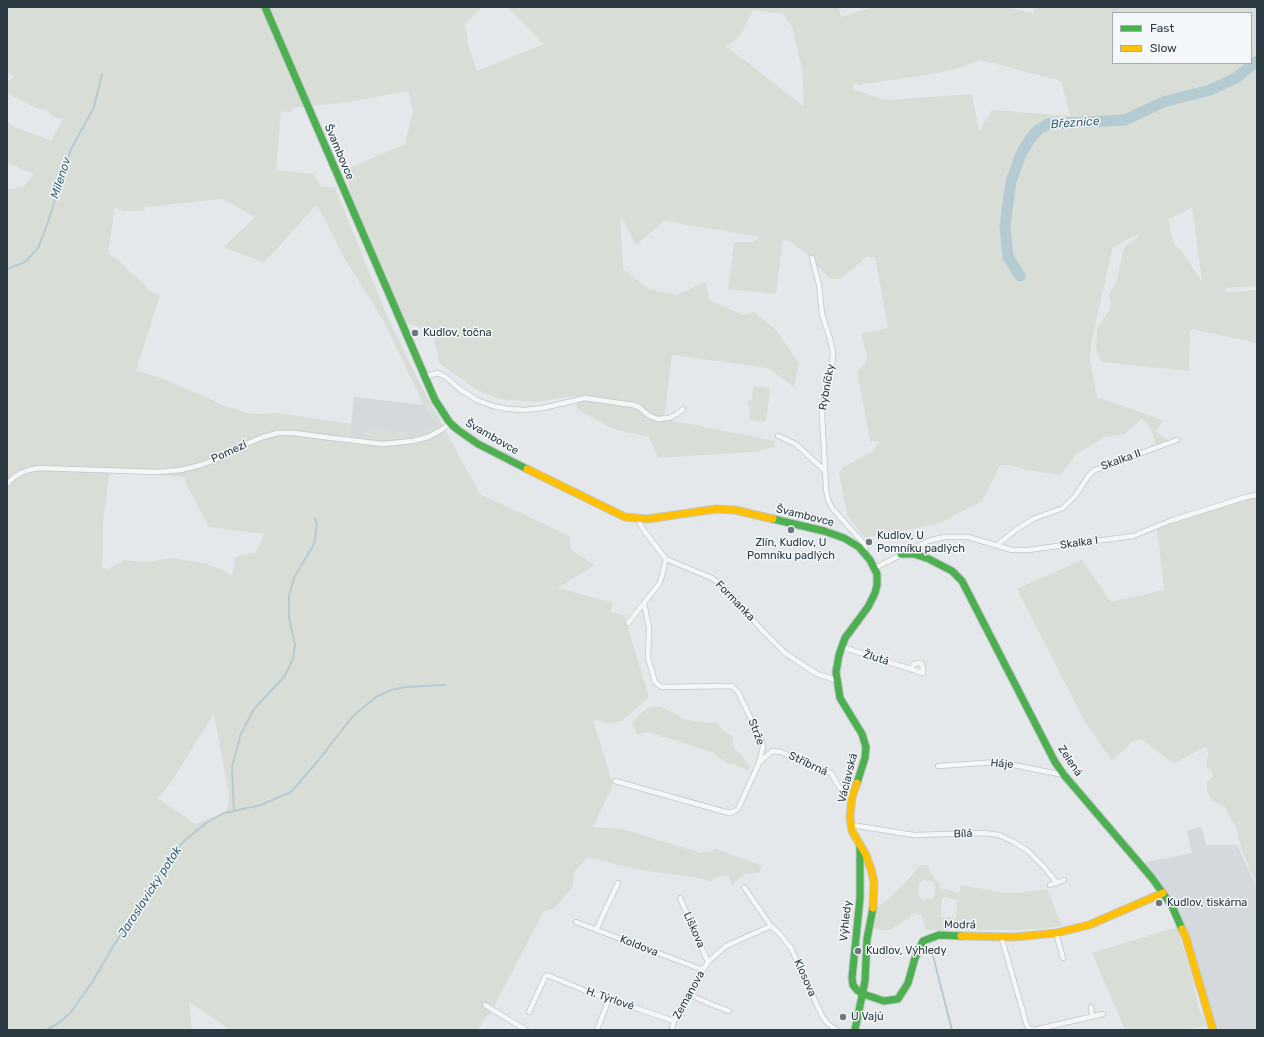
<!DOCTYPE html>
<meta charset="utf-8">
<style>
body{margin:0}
#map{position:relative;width:1264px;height:1037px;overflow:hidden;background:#e5e8ea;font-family:Rubik,sans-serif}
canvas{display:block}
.frame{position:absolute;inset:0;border:8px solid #2c3a44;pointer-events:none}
.legend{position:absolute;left:1112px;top:12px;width:140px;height:52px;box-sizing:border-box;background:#f4f7f9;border:1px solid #a4abb1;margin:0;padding:5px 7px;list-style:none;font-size:12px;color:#2c3a44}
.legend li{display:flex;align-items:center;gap:8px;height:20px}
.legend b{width:20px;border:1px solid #a4abb1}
</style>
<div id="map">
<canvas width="1264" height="1037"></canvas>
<div class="frame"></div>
<ul class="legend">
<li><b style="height:5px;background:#4caf50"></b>Fast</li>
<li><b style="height:5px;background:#ffc107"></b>Slow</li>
</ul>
</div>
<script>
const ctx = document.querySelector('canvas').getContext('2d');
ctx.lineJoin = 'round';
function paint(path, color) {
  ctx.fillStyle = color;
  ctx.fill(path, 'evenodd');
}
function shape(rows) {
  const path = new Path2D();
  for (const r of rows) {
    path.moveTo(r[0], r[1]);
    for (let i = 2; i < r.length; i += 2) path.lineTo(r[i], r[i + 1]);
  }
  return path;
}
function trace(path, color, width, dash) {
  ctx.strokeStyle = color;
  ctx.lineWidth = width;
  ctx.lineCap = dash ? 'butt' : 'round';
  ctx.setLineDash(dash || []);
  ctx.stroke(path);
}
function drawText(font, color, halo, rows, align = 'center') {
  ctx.font = font + ' Rubik,sans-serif';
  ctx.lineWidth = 3;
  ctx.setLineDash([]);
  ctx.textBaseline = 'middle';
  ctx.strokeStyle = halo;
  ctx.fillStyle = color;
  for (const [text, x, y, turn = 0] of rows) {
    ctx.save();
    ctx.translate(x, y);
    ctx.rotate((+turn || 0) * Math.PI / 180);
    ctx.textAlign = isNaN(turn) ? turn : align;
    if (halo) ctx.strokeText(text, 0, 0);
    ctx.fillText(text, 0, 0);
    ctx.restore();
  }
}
const built = shape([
 [354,397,424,405,439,426,419,433,365,431,364,439,350,437],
 [1201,826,1206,845,1237,845,1257,888,1257,1030,1216,1030,1181,915,1163,891,1146,862,1192,853,1187,831]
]);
const green = shape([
 [7,7,482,7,465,24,469,48,477,71,544,44,507,7,839,7,841,17,872,7,993,7,1011,8,1034,14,1034,7,1257,7,1257,286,1223,288,1228,292,1257,290,1257,343,1190,329,1189,371,1101,362,1096,349,1097,329,1109,310,1111,302,1108,296,1117,279,1124,247,1127,244,1131,243,1141,233,1113,247,1092,338,1090,359,1097,397,1163,420,1156,431,1169,441,1157,446,1151,430,1142,418,1125,434,1105,437,1076,454,1061,475,1027,470,1009,465,1001,465,999,467,982,501,938,524,865,538,847,515,839,472,844,467,873,451,879,442,870,441,857,372,866,362,867,356,861,334,888,328,875,257,867,257,840,279,830,279,806,253,792,243,783,239,776,294,728,289,734,242,752,242,761,237,664,221,636,245,620,214,623,269,649,289,676,295,706,282,709,300,743,315,754,312,776,330,799,363,794,387,768,368,672,355,664,419,775,441,774,447,753,452,658,458,649,437,613,429,577,409,575,396,538,402,498,399,476,389,440,364,432,332,406,323,349,194,349,168,405,144,413,110,408,91,348,102,292,108,293,110,289,112,281,111,276,170,314,174,321,186,335,188,388,318,418,380,480,494,570,536,571,550,595,565,558,588,613,603,611,612,624,615,649,697,622,721,607,724,593,719,613,785,593,827,622,829,701,853,717,849,762,866,759,873,744,874,732,885,729,877,722,875,714,878,711,881,693,877,635,869,588,857,575,871,572,888,554,909,544,911,490,1014,487,1015,478,1030,231,1030,189,1002,192,1030,7,1030,7,190,24,186,34,174,7,163,7,122,15,127,51,141,63,118,57,118,52,116,47,110,39,109,7,93,7,82,14,76,7,72],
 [753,10,783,14,792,27,802,69,804,99,803,106,725,45,731,44,741,34],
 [1113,13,1251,13,1251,63,1113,63],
 [981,60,1061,81,1070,116,992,110,979,131,972,94,884,100,853,89,854,83,859,85,925,75,952,70],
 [222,199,255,217,224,247,264,263,316,205,322,214,343,256,383,320,424,405,439,426,419,433,365,431,364,439,351,437,351,424,279,413,250,414,223,405,166,380,136,370,160,296,149,290,138,278,132,274,119,261,108,253,113,221,114,207,123,211,137,211,144,210,146,207],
 [1191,208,1192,208,1202,282,1186,257,1174,244,1168,219],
 [111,470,185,477,186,484,209,527,264,534,256,552,235,557,232,576,224,570,204,563,172,558,144,562,125,560,108,569,103,568,102,567,103,548,103,524,109,475],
 [214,714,229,795,227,811,195,824,158,798,170,784],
 [755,386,769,388,770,391,766,420,764,422,751,420,749,418,751,406,748,405,748,400,752,400,753,388],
 [1257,497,1257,886,1241,847,1236,828,1225,807,1212,801,1207,792,1207,782,1213,776,1211,771,1206,767,1208,754,1207,746,1174,764,1141,739,1133,741,1112,761,1085,722,1017,589,1082,560,1111,602,1164,590,1157,529,1169,523,1244,499],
 [660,706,684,719,710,723,717,722,722,729,733,737,734,748,747,762,750,767,748,771,739,766,727,763,713,753,687,744,647,732,637,735,632,722,647,708],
 [920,865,927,865,933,877,939,883,940,890,943,889,959,893,961,885,1003,893,1015,893,1047,889,1062,926,1049,928,1019,930,926,930,921,914,918,915,917,912,910,914,911,916,890,930,882,930,874,928,878,906,890,898,913,874],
 [924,880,933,881,935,885,934,897,931,899,922,900,920,898,918,894,919,884,921,881],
 [942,897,957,900,956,918,941,917],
 [1177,927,1192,977,1198,1006,1207,1025,1186,1030,1125,1030,1092,953]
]);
const stream = shape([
 [7,269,25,262,38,248,48,222,71,149,94,107,102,74],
 [234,811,261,805,291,792,317,762,353,716,376,697,391,690,405,687,445,685],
 [932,952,952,1030],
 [46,1030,59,1023,70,1013,91,984,114,945,170,858,183,842,206,823,224,813,234,811,232,768,240,736,254,709,284,677,293,659,295,645,289,618,289,596,294,578,314,544,317,525,315,518]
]);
const river = shape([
 [1020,276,1008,257,1005,226,1011,181,1022,152,1030,139,1038,130,1048,124,1125,120,1163,102,1210,90,1236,78,1257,61]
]);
const street = shape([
 [812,258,819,285,822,314,830,339,833,352,832,366,822,414,826,489,828,500,833,509,865,545,864,552],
 [424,377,438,373,447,378,461,390,477,400,493,406,508,409,525,410,543,408,585,398,633,405,639,407,648,415,657,419,669,418,677,414,683,409],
 [778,436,796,444,825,471],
 [7,484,14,477,21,473,29,470,38,468,157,472,181,470,201,465,220,458,246,444,263,437,278,433,294,433,324,437,383,444,413,441,428,437,443,429,450,423],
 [639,519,640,524,645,532,666,559,712,578,720,584,732,596,762,630,785,653,817,674,836,680],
 [997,545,1017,529,1033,519,1063,508,1076,495,1089,475,1095,470,1177,440],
 [875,568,928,541,944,537,968,537,1012,550,1028,550,1133,536,1170,521,1246,497,1257,495],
 [628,623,659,584,661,579,666,559],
 [842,647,898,665,923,673,923,670,922,664,919,663,914,664,910,669],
 [759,763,772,751,781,752,831,773,841,790,852,797],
 [938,766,998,762,1064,775],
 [615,781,729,813,735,811,738,809,759,763,763,747,762,742,738,692,732,686,663,687,660,686,655,682,648,658,649,628,644,603],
 [851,825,914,835,984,833,999,835,1012,841,1028,851,1044,867,1057,883],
 [1050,885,1064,880],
 [744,887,771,926,779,933,791,948,822,1016,828,1024,837,1030],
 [680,898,708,962],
 [576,922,703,970],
 [596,930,618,883],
 [1056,933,1063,958],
 [1001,936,1027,1026,1030,1029,1034,1030,1103,1014],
 [688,994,713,1005,729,1011],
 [485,1005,526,1030],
 [1091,1007,1092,1016],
 [529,1012,545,977,547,975,591,993,674,1021],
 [597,1030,609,999],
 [672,1030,674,1021,688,994,708,962,726,946,771,926]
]);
const fast = shape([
 [265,7,435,400,450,423,458,430,478,444,527,469],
 [773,519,824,531,844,538,859,547,870,560,877,574,877,585,875,593,868,607,845,638,839,655,836,672,840,698,862,734,866,747,865,758,857,783],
 [901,554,914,554,929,559,952,571,962,581,1055,762,1064,775,1152,878,1172,906,1182,929],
 [860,846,860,898,852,978,853,985,857,990,863,994,884,1001,898,999,908,983,915,958,923,941,939,935,961,936],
 [855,1030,865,981,867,939,873,908]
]);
const slow = shape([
 [527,469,625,517,647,519,716,509,735,510,773,519],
 [857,783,852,797,850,817,852,831,866,855,871,869,874,882,873,908],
 [1182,929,1186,938,1213,1030],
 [961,936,1015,937,1056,933,1089,925,1163,893]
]);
const markers = [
 [415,333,4,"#6d777e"],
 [791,530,4,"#6d777e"],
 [869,542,4,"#6d777e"],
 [1159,903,4,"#6d777e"],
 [858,951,4,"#6d777e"],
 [843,1017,4,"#6d777e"]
];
const streetNames = [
 ["Švambovce",339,152,67],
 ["Rybníčky",827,387,-80],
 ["Švambovce",492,437,30],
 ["Pomezí",229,452,-25],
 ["Skalka II",1121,460,-20],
 ["Švambovce",805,516,14],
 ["Skalka I",1079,543,-8],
 ["Formanka",735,601,46],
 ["Žlutá",876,658,18],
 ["Strže",756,732,69],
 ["Zelená",1070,761,56],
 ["Stříbrná",808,764,25],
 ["Háje",1002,764,5],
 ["Václavská",848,778,-76],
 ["Bílá",963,834,-2],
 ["Výhledy",846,921,-84],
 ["Modrá",960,925,1],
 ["Liškova",694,930,66],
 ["Koldova",639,946,21],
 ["Klosova",805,978,66],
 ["Zemanova",689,995,-61],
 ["H. Týrlové",610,999,19]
];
const poiNames = [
 ["Kudlov, točna",423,333],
 ["Kudlov, U",877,536],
 ["Pomníku padlých",877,549],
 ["Zlín, Kudlov, U",791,543,"center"],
 ["Pomníku padlých",791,556,"center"],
 ["Kudlov, tiskárna",1167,903],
 ["Kudlov, Výhledy",866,951],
 ["U Vajů",851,1017]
];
const waterNames = [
 ["Březnice",1075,123,-4],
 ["Milenov",61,178,-72],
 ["Jaroslavický potok",150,892,-57]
];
paint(built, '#d4d9dd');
paint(green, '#d8ded6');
trace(stream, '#b5cbd4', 2);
trace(river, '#b5cbd4', 11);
trace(street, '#c3c6c8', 6);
trace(fast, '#c3c6c8', 9);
trace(slow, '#c3c6c8', 9);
trace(street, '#f5f6f7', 4.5);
trace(fast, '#4caf50', 7);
trace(slow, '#ffc107', 7);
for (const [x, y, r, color] of markers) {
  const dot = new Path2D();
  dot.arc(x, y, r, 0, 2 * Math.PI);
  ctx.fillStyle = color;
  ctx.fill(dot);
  trace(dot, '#f4f7f9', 1.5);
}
drawText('11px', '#2c3a44', '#f4f7f9', streetNames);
drawText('11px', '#2c3a44', '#f4f7f9', poiNames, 'left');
drawText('italic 12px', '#376377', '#f4f7f9', waterNames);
</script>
